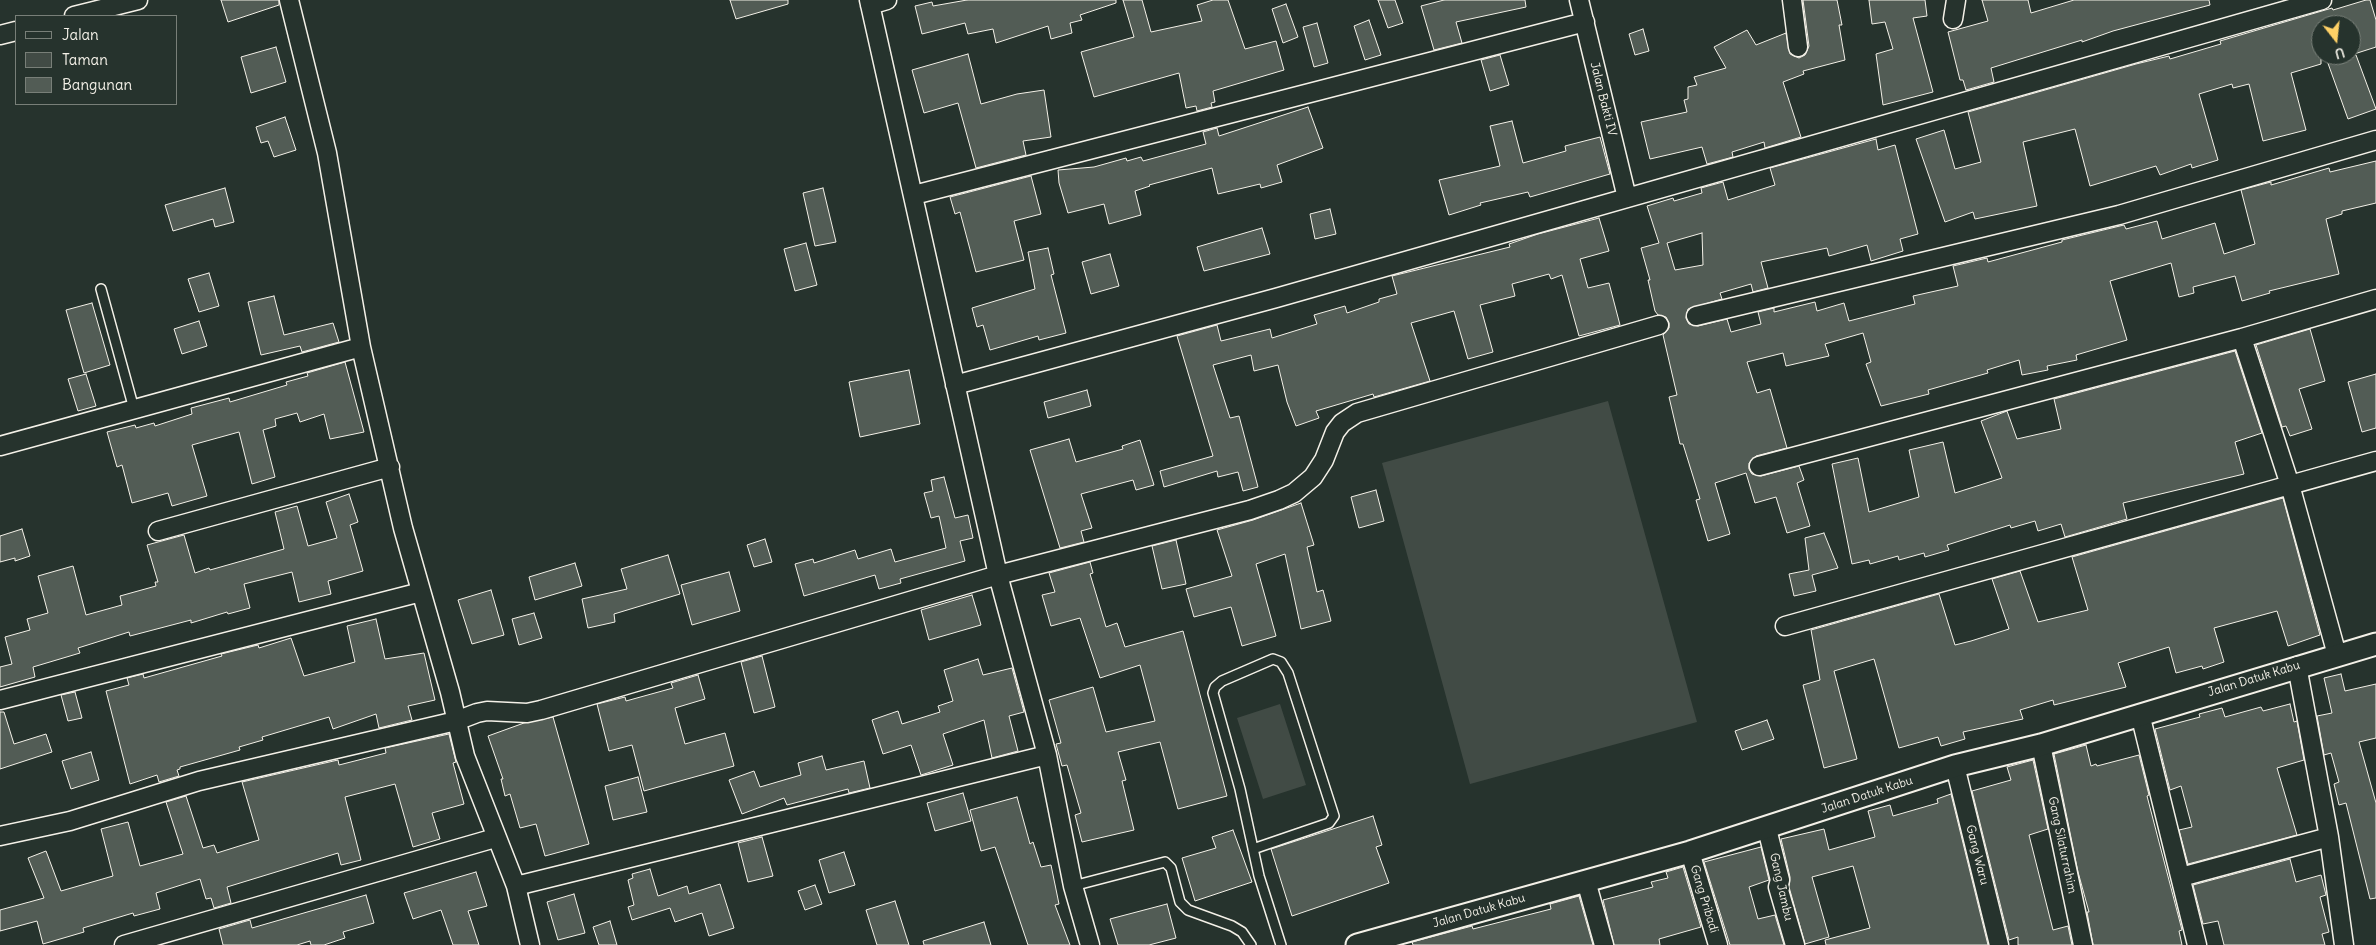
<!DOCTYPE html>
<style>
body{margin:0}
#map{position:relative;width:2376px;height:945px;overflow:hidden;background:#26332d;font-family:Delius,sans-serif}
canvas{display:block}
.legend{position:absolute;left:15px;top:15px;width:162px;height:90px;box-sizing:border-box;background:#26332d;border:1px solid #787f78;margin:0;padding:6px 9px;list-style:none;font-size:15px;color:#f4f1e8}
.legend li{display:flex;align-items:center;gap:10px;height:25px}
.legend b{width:25px;border:1px solid #787f78}
.north{position:absolute;left:2311px;top:15px;width:50px;height:50px;box-sizing:border-box;background:#26332d;border:1px solid #787f78;border-radius:50%;rotate:164deg;font-size:14px;font-weight:700;line-height:20px;text-align:center;color:#f4f1e8}
.north::after{content:'';display:block;margin:auto;width:18px;height:22px;background:#ffd166;clip-path:polygon(50% 0,100% 100%,50% 72%,0 100%)}
</style>
<div id="map">
<canvas width="2376" height="945"></canvas>
<ul class="legend">
<li><b style="height:6px;background:#26332d"></b>Jalan</li>
<li><b style="height:14px;background:#414b45"></b>Taman</li>
<li><b style="height:14px;background:#525c55"></b>Bangunan</li>
</ul>
<div class="north">U</div>
</div>
<script>
const ctx = document.querySelector('canvas').getContext('2d');
ctx.lineJoin = 'round';
function paint(path, color) {
  ctx.fillStyle = color;
  ctx.fill(path, 'evenodd');
}
function shape(rows) {
  const path = new Path2D();
  for (const r of rows) {
    path.moveTo(r[0], r[1]);
    for (let i = 2; i < r.length; i += 2) path.lineTo(r[i], r[i + 1]);
  }
  return path;
}
function trace(path, color, width, dash) {
  ctx.strokeStyle = color;
  ctx.lineWidth = width;
  ctx.lineCap = dash ? 'butt' : 'round';
  ctx.setLineDash(dash || []);
  ctx.stroke(path);
}
function drawText(font, color, halo, rows, align = 'center') {
  ctx.font = font + ' Delius,sans-serif';
  ctx.lineWidth = 4;
  ctx.setLineDash([]);
  ctx.textBaseline = 'middle';
  ctx.strokeStyle = halo;
  ctx.fillStyle = color;
  for (const [text, x, y, turn = 0] of rows) {
    ctx.save();
    ctx.translate(x, y);
    ctx.rotate((+turn || 0) * Math.PI / 180);
    ctx.textAlign = isNaN(turn) ? turn : align;
    if (halo) ctx.strokeText(text, 0, 0);
    ctx.fillText(text, 0, 0);
    ctx.restore();
  }
}
const green = shape([
 [1608,401,1697,722,1470,784,1382,463],
 [1280,704,1306,785,1263,799,1237,718]
]);
const building = shape([
 [221,0,279,0,279,5,228,22,221,0],
 [730,0,788,0,788,4,736,19,730,0],
 [967,0,1116,0,1116,3,1080,15,1082,20,1070,23,1072,33,1051,39,1048,26,996,43,993,29,968,34,965,23,922,34,915,6,932,2,933,6,967,0],
 [1123,0,1142,0,1151,32,1202,21,1197,5,1213,0,1228,0,1245,49,1276,41,1284,70,1213,91,1215,102,1211,103,1212,107,1197,111,1196,106,1186,108,1179,73,1094,97,1081,52,1134,37,1123,0],
 [1378,0,1395,0,1403,23,1388,28,1378,0],
 [1444,0,1525,0,1526,7,1456,22,1462,43,1434,50,1421,6,1444,0],
 [1803,0,1837,0,1842,25,1839,25,1845,60,1803,71,1804,74,1783,82,1801,137,1765,148,1764,142,1732,152,1733,157,1707,164,1702,147,1650,159,1641,122,1687,112,1684,100,1688,99,1688,87,1697,85,1694,77,1726,68,1714,47,1747,30,1756,45,1786,33,1790,54,1799,58,1805,55,1809,46,1803,0],
 [1869,0,1925,0,1927,16,1913,18,1933,92,1883,105,1876,54,1893,49,1885,22,1872,24,1869,0],
 [1982,0,2028,0,2031,13,2074,0,2209,0,2210,5,2113,31,2082,42,2082,40,1991,68,1994,82,1966,90,1963,80,1960,80,1948,32,1988,21,1982,0],
 [2366,0,2370,0,2376,20,2376,47,2351,55,2351,25,2321,25,2321,64,2291,73,2306,130,2263,141,2249,84,2233,88,2232,84,2199,94,2218,160,2192,168,2191,164,2160,175,2156,166,2090,186,2075,129,2023,142,2037,206,1975,219,1973,212,1945,222,1916,139,1944,130,1955,169,1981,162,1968,112,2136,64,2169,56,2170,59,2221,44,2220,41,2332,8,2333,10,2366,0],
 [1286,4,1298,37,1283,43,1272,9,1286,4],
 [1369,20,1381,55,1365,60,1354,26,1369,20],
 [1317,23,1328,63,1314,67,1303,27,1317,23],
 [1643,29,1649,51,1635,55,1629,34,1643,29],
 [276,47,286,82,251,93,241,57,276,47],
 [968,54,981,104,1017,94,1044,90,1051,137,1023,141,1026,155,976,168,958,103,924,113,912,70,968,54],
 [1500,55,1509,85,1490,91,1481,60,1500,55],
 [2325,55,2356,55,2376,109,2348,119,2325,55],
 [1308,107,1323,148,1277,165,1282,182,1261,188,1260,184,1218,194,1212,168,1149,185,1150,186,1135,191,1141,215,1109,224,1104,204,1068,213,1059,183,1058,170,1094,167,1126,158,1127,161,1141,157,1143,161,1206,144,1203,132,1217,128,1219,136,1308,107],
 [285,117,296,150,274,157,268,141,261,143,256,127,285,117],
 [1512,121,1523,163,1566,151,1565,146,1600,137,1610,174,1530,197,1528,192,1480,203,1481,205,1449,215,1439,180,1500,166,1490,126,1512,121],
 [1876,139,1878,150,1895,145,1918,234,1900,239,1903,251,1871,261,1867,245,1829,256,1827,248,1761,262,1768,288,1753,292,1751,284,1720,293,1722,299,1688,309,1686,318,1689,324,1698,326,1727,319,1731,332,1761,324,1758,312,1774,308,1774,312,1815,302,1817,311,1844,303,1849,321,1915,304,1913,296,1958,286,1953,266,1987,258,1988,262,2062,242,2062,240,2124,225,2126,229,2157,221,2162,239,2215,223,2224,254,2255,244,2241,190,2271,182,2271,185,2329,168,2330,172,2376,161,2376,203,2342,211,2342,214,2326,219,2339,274,2269,291,2270,293,2242,301,2235,276,2193,287,2194,293,2179,297,2171,263,2110,281,2127,340,2076,355,2077,360,2047,366,2048,370,2022,375,2019,360,1987,370,1988,373,1928,390,1929,394,1881,406,1866,364,1871,362,1863,333,1825,344,1829,356,1786,366,1783,353,1747,362,1757,393,1770,389,1787,448,1756,456,1749,463,1749,469,1752,474,1761,476,1799,466,1804,480,1797,483,1810,526,1787,533,1776,497,1755,503,1746,473,1715,483,1730,534,1708,541,1696,500,1700,499,1683,444,1680,444,1669,397,1677,395,1663,335,1669,328,1669,323,1666,317,1658,315,1655,311,1648,280,1650,280,1641,248,1659,243,1647,206,1673,198,1674,201,1702,193,1701,188,1723,182,1728,200,1775,185,1770,168,1876,139],
 [1702,233,1703,265,1675,270,1667,243,1702,233],
 [1031,176,1041,214,1014,221,1024,260,976,272,960,212,955,214,950,197,1031,176],
 [225,188,234,222,215,227,213,219,173,231,165,205,225,188],
 [823,188,836,242,815,246,803,193,823,188],
 [1330,209,1336,234,1315,239,1310,214,1330,209],
 [1599,218,1609,251,1580,259,1588,288,1609,283,1620,325,1579,336,1562,275,1551,279,1549,274,1512,284,1515,296,1480,305,1493,352,1468,359,1454,311,1411,323,1430,381,1374,397,1373,394,1316,411,1319,418,1296,426,1287,402,1278,365,1254,371,1251,355,1213,365,1230,418,1239,416,1258,487,1243,491,1238,472,1218,477,1217,471,1164,487,1160,471,1213,456,1177,336,1217,325,1221,341,1270,329,1272,338,1317,324,1314,315,1345,306,1347,313,1379,302,1379,299,1397,294,1392,276,1510,247,1509,244,1538,234,1599,218],
 [1262,228,1270,254,1204,271,1197,247,1262,228],
 [806,243,817,285,795,291,784,249,806,243],
 [1048,248,1054,274,1051,275,1066,333,1039,340,1038,336,990,350,983,325,977,327,972,308,1035,289,1028,252,1048,248],
 [1110,254,1119,286,1091,294,1082,262,1110,254],
 [209,273,219,306,199,312,188,279,209,273],
 [274,296,284,335,333,323,339,342,302,352,300,346,261,355,248,302,274,296],
 [92,303,110,365,84,373,66,310,92,303],
 [199,321,207,346,182,354,174,329,199,321],
 [2310,329,2325,381,2299,389,2312,429,2290,436,2286,426,2282,427,2256,345,2310,329],
 [2235,351,2262,433,2235,442,2244,474,2123,503,2127,519,2065,537,2061,524,2038,531,2035,521,2011,528,2010,525,1947,545,1949,550,1925,557,1924,553,1899,560,1898,556,1870,564,1869,560,1852,564,1832,464,1858,458,1869,512,1919,497,1909,450,1943,442,1955,493,2002,478,1981,421,2007,411,2017,439,2061,429,2054,399,2235,351],
 [345,362,364,432,330,439,324,414,300,422,297,413,275,419,276,426,263,430,275,477,252,484,239,432,192,445,207,496,172,506,168,493,132,503,122,465,117,467,107,432,135,425,136,428,154,423,155,426,192,414,191,408,229,398,230,402,287,385,286,382,308,376,307,373,345,362],
 [909,370,920,424,860,437,849,382,909,370],
 [86,374,96,406,78,411,68,379,86,374],
 [2376,374,2376,428,2362,432,2348,382,2376,374],
 [1087,390,1091,406,1048,418,1044,402,1087,390],
 [1069,439,1076,462,1123,449,1122,446,1140,440,1154,485,1136,490,1133,480,1081,494,1092,528,1081,531,1084,542,1060,548,1030,450,1069,439],
 [944,477,955,518,968,515,973,538,960,541,965,561,900,579,901,583,879,589,875,575,804,596,795,564,813,559,814,563,855,550,858,559,891,549,895,562,946,548,939,516,931,518,924,493,933,491,931,480,944,477],
 [1376,490,1384,521,1359,528,1351,497,1376,490],
 [349,494,358,522,350,525,363,571,328,581,331,594,299,602,292,572,244,584,250,608,228,614,227,612,191,623,191,620,130,636,129,632,78,648,80,653,33,667,35,677,0,687,0,667,12,664,5,637,30,630,27,619,48,613,38,576,73,566,86,615,122,605,120,596,156,586,155,582,158,582,147,545,184,535,195,573,209,568,210,570,284,549,275,512,297,506,308,546,337,538,326,502,349,494],
 [2283,498,2320,635,2288,646,2277,611,2214,628,2224,662,2203,669,2202,666,2176,673,2169,647,2118,663,2126,687,2054,705,2053,700,2020,710,2023,719,1963,732,1965,739,1941,746,1938,737,1899,748,1874,659,1834,671,1857,759,1824,768,1803,685,1820,680,1811,630,1939,594,1955,645,1971,641,2009,629,1992,579,2020,571,2038,622,2088,610,2072,557,2283,498],
 [1301,503,1314,545,1307,547,1317,592,1323,590,1331,621,1301,629,1285,554,1256,564,1276,636,1242,646,1231,607,1194,617,1186,589,1232,576,1217,530,1253,520,1301,503],
 [22,529,30,556,15,561,15,558,0,562,0,536,22,529],
 [1824,533,1838,568,1812,575,1816,591,1794,596,1789,574,1809,570,1805,538,1824,533],
 [765,539,772,562,754,567,747,545,765,539],
 [1176,540,1186,584,1162,589,1152,546,1176,540],
 [668,555,680,594,614,614,615,622,588,628,582,599,627,589,621,569,668,555],
 [1090,562,1093,573,1090,574,1106,627,1117,623,1125,647,1183,631,1227,796,1178,809,1160,742,1118,752,1126,780,1122,781,1134,830,1082,842,1075,815,1081,813,1067,765,1062,766,1056,744,1061,743,1049,700,1093,687,1106,732,1155,721,1140,665,1100,678,1080,618,1051,626,1042,595,1055,592,1049,573,1090,562],
 [575,563,582,586,535,600,529,577,575,563],
 [729,572,740,611,692,625,681,585,729,572],
 [491,590,504,635,472,644,458,600,491,590],
 [972,595,981,625,929,640,921,610,972,595],
 [534,613,542,638,519,645,512,619,534,613],
 [376,619,385,659,424,653,435,700,408,706,412,720,379,728,376,714,333,729,329,717,262,737,263,740,239,747,240,750,180,767,180,769,177,770,179,776,159,782,157,775,130,784,106,691,129,685,127,678,143,674,144,678,222,656,221,654,258,645,259,648,291,638,304,676,355,662,347,626,376,619],
 [762,656,775,707,754,713,741,662,762,656],
 [978,659,983,675,1012,668,1024,712,1009,716,1018,751,992,758,984,720,943,734,953,765,921,775,911,745,883,754,872,720,898,711,902,724,940,712,938,706,953,701,944,670,978,659],
 [2341,674,2345,691,2376,684,2376,738,2359,742,2376,803,2376,898,2370,899,2346,803,2339,805,2334,784,2339,782,2331,753,2324,755,2317,716,2332,713,2324,678,2341,674],
 [698,675,705,699,675,708,685,744,725,733,734,766,644,791,632,745,609,751,597,704,625,697,626,701,673,688,671,683,698,675],
 [75,692,82,718,68,721,61,695,75,692],
 [2290,704,2294,722,2297,721,2304,760,2277,768,2297,835,2188,864,2179,830,2192,827,2181,786,2170,790,2155,729,2200,717,2199,714,2222,708,2225,717,2261,707,2263,711,2290,704],
 [0,712,4,712,14,744,46,734,52,752,0,769,0,712],
 [553,717,589,844,545,856,536,824,520,828,510,794,505,796,501,779,503,779,488,736,524,723,553,717],
 [1767,720,1774,739,1742,750,1735,731,1767,720],
 [449,734,456,762,453,763,464,804,432,813,440,839,413,847,395,784,345,797,361,860,341,865,338,853,227,887,231,903,214,908,211,898,206,899,200,879,156,893,160,909,134,916,133,913,83,928,84,932,43,944,37,921,0,931,0,910,44,898,28,858,46,851,61,891,113,876,101,829,128,822,140,866,183,854,166,802,186,796,203,848,214,845,217,853,252,842,259,840,242,782,338,760,339,765,386,753,385,748,449,734],
 [2086,745,2091,766,2096,764,2097,766,2139,755,2149,795,2147,796,2182,930,2179,931,2182,945,2093,945,2087,912,2089,912,2078,872,2054,754,2086,745],
 [91,752,99,780,71,789,62,761,91,752],
 [822,756,826,770,864,761,870,788,849,793,848,789,787,805,784,798,742,814,729,780,754,771,760,787,801,775,798,763,822,756],
 [2033,760,2048,829,2029,835,2053,930,2068,926,2072,945,2018,945,2018,937,2009,940,1972,791,2011,780,2007,767,2033,760],
 [638,777,647,812,613,820,605,786,638,777],
 [963,793,971,821,935,831,927,803,963,793],
 [1951,794,1988,945,1826,945,1825,940,1870,928,1853,866,1812,877,1829,937,1805,944,1789,887,1790,877,1781,839,1824,829,1829,850,1875,837,1868,811,1890,805,1893,816,1938,803,1937,799,1951,794],
 [1017,797,1030,844,1033,842,1041,867,1051,865,1059,904,1055,905,1070,945,1028,945,995,847,981,851,970,810,1017,797],
 [1373,816,1382,845,1376,847,1389,883,1292,916,1271,849,1373,816],
 [1233,830,1252,882,1195,901,1182,858,1216,848,1212,837,1233,830],
 [762,837,773,876,748,882,738,843,762,837],
 [1761,847,1769,880,1749,887,1758,919,1775,915,1784,945,1730,945,1704,862,1761,847],
 [844,852,855,885,829,893,819,860,844,852],
 [2290,859,2296,882,2321,875,2326,895,2320,897,2329,932,2322,934,2325,945,2224,945,2218,921,2203,924,2193,885,2290,859],
 [1683,867,1701,927,1659,939,1660,945,1614,945,1603,900,1653,887,1651,882,1668,878,1666,872,1683,867],
 [650,869,658,896,687,886,689,894,720,884,734,928,709,936,702,913,675,922,670,908,632,920,628,907,634,905,628,880,633,878,632,874,650,869],
 [476,872,487,906,468,911,479,945,453,945,441,910,413,919,404,893,476,872],
 [815,885,822,904,805,910,798,891,815,885],
 [574,894,585,933,558,940,547,902,574,894],
 [366,895,374,923,343,932,345,938,324,945,311,945,310,941,297,945,223,945,219,929,250,920,252,928,366,895],
 [1579,896,1593,945,1413,945,1412,942,1472,926,1473,929,1551,909,1550,904,1579,896],
 [895,901,909,945,877,945,866,910,895,901],
 [1167,904,1176,938,1149,945,1118,945,1110,919,1167,904],
 [610,921,617,945,599,945,593,927,610,921],
 [984,922,991,945,924,945,923,941,984,922]
]);
const service = shape([
 [101,289,134,409],
 [1253,849,1329,823,1334,816,1288,673,1281,662,1273,659,1222,681,1215,687,1213,693,1240,789,1259,876,1281,945],
 [1073,886,1165,862,1171,868,1180,902,1188,910,1232,926,1242,932,1251,945]
]);
const minor = shape([
 [289,0,327,153,361,347],
 [869,0,998,575,1047,755,1073,886,1090,945],
 [1579,0,1627,198],
 [1792,0,1798,47],
 [870,5,887,0],
 [74,16,138,0],
 [1953,19,1956,0],
 [0,35,16,31],
 [914,195,1585,22],
 [1696,316,2119,215,2376,140],
 [2242,338,2290,485,2337,655],
 [955,385,1276,298,2322,0],
 [0,446,361,347,403,528,450,692,465,756,516,886,530,945],
 [1759,466,2242,338,2376,299],
 [158,531,390,467],
 [1785,626,2376,461],
 [2297,666,2329,837,2344,945],
 [0,700,421,592],
 [2140,714,2197,945],
 [2041,745,2083,945],
 [1955,766,1999,945],
 [1767,829,1780,880,1778,887,1795,945],
 [0,836,70,821,199,781,456,721,477,713,487,711,527,713,541,710,998,575,1250,510,1279,500,1294,493,1313,477,1324,460,1335,432,1342,423,1357,413,1659,325],
 [1690,852,1718,945],
 [2181,877,2329,837],
 [1586,881,1604,945],
 [516,886,1047,755],
 [124,945,495,838]
]);
const tertiary = shape([
 [1357,945,1690,852,1955,766,2041,745,2376,644]
]);
const streetNames = [
 ["Jalan Bakti IV",1603,99,76],
 ["Jalan Datuk Kabu",2254,679,-17],
 ["Jalan Datuk Kabu",1867,795,-18],
 ["Gang Silaturrahim",2062,845,78],
 ["Gang Waru",1977,855,76],
 ["Gang Jambu",1781,887,77],
 ["Gang Pribadi",1704,899,73],
 ["Jalan Datuk Kabu",1479,911,-16]
];
paint(green, '#414b45');
paint(building, '#525c55');
trace(building, '#f4f1e8', 1);
trace(service, '#f4f1e8', 12);
trace(minor, '#f4f1e8', 21);
trace(tertiary, '#f4f1e8', 25);
trace(service, '#26332d', 9);
trace(minor, '#26332d', 18);
trace(tertiary, '#26332d', 21);
drawText('12px', '#f4f1e8', '#26332d', streetNames);
</script>
